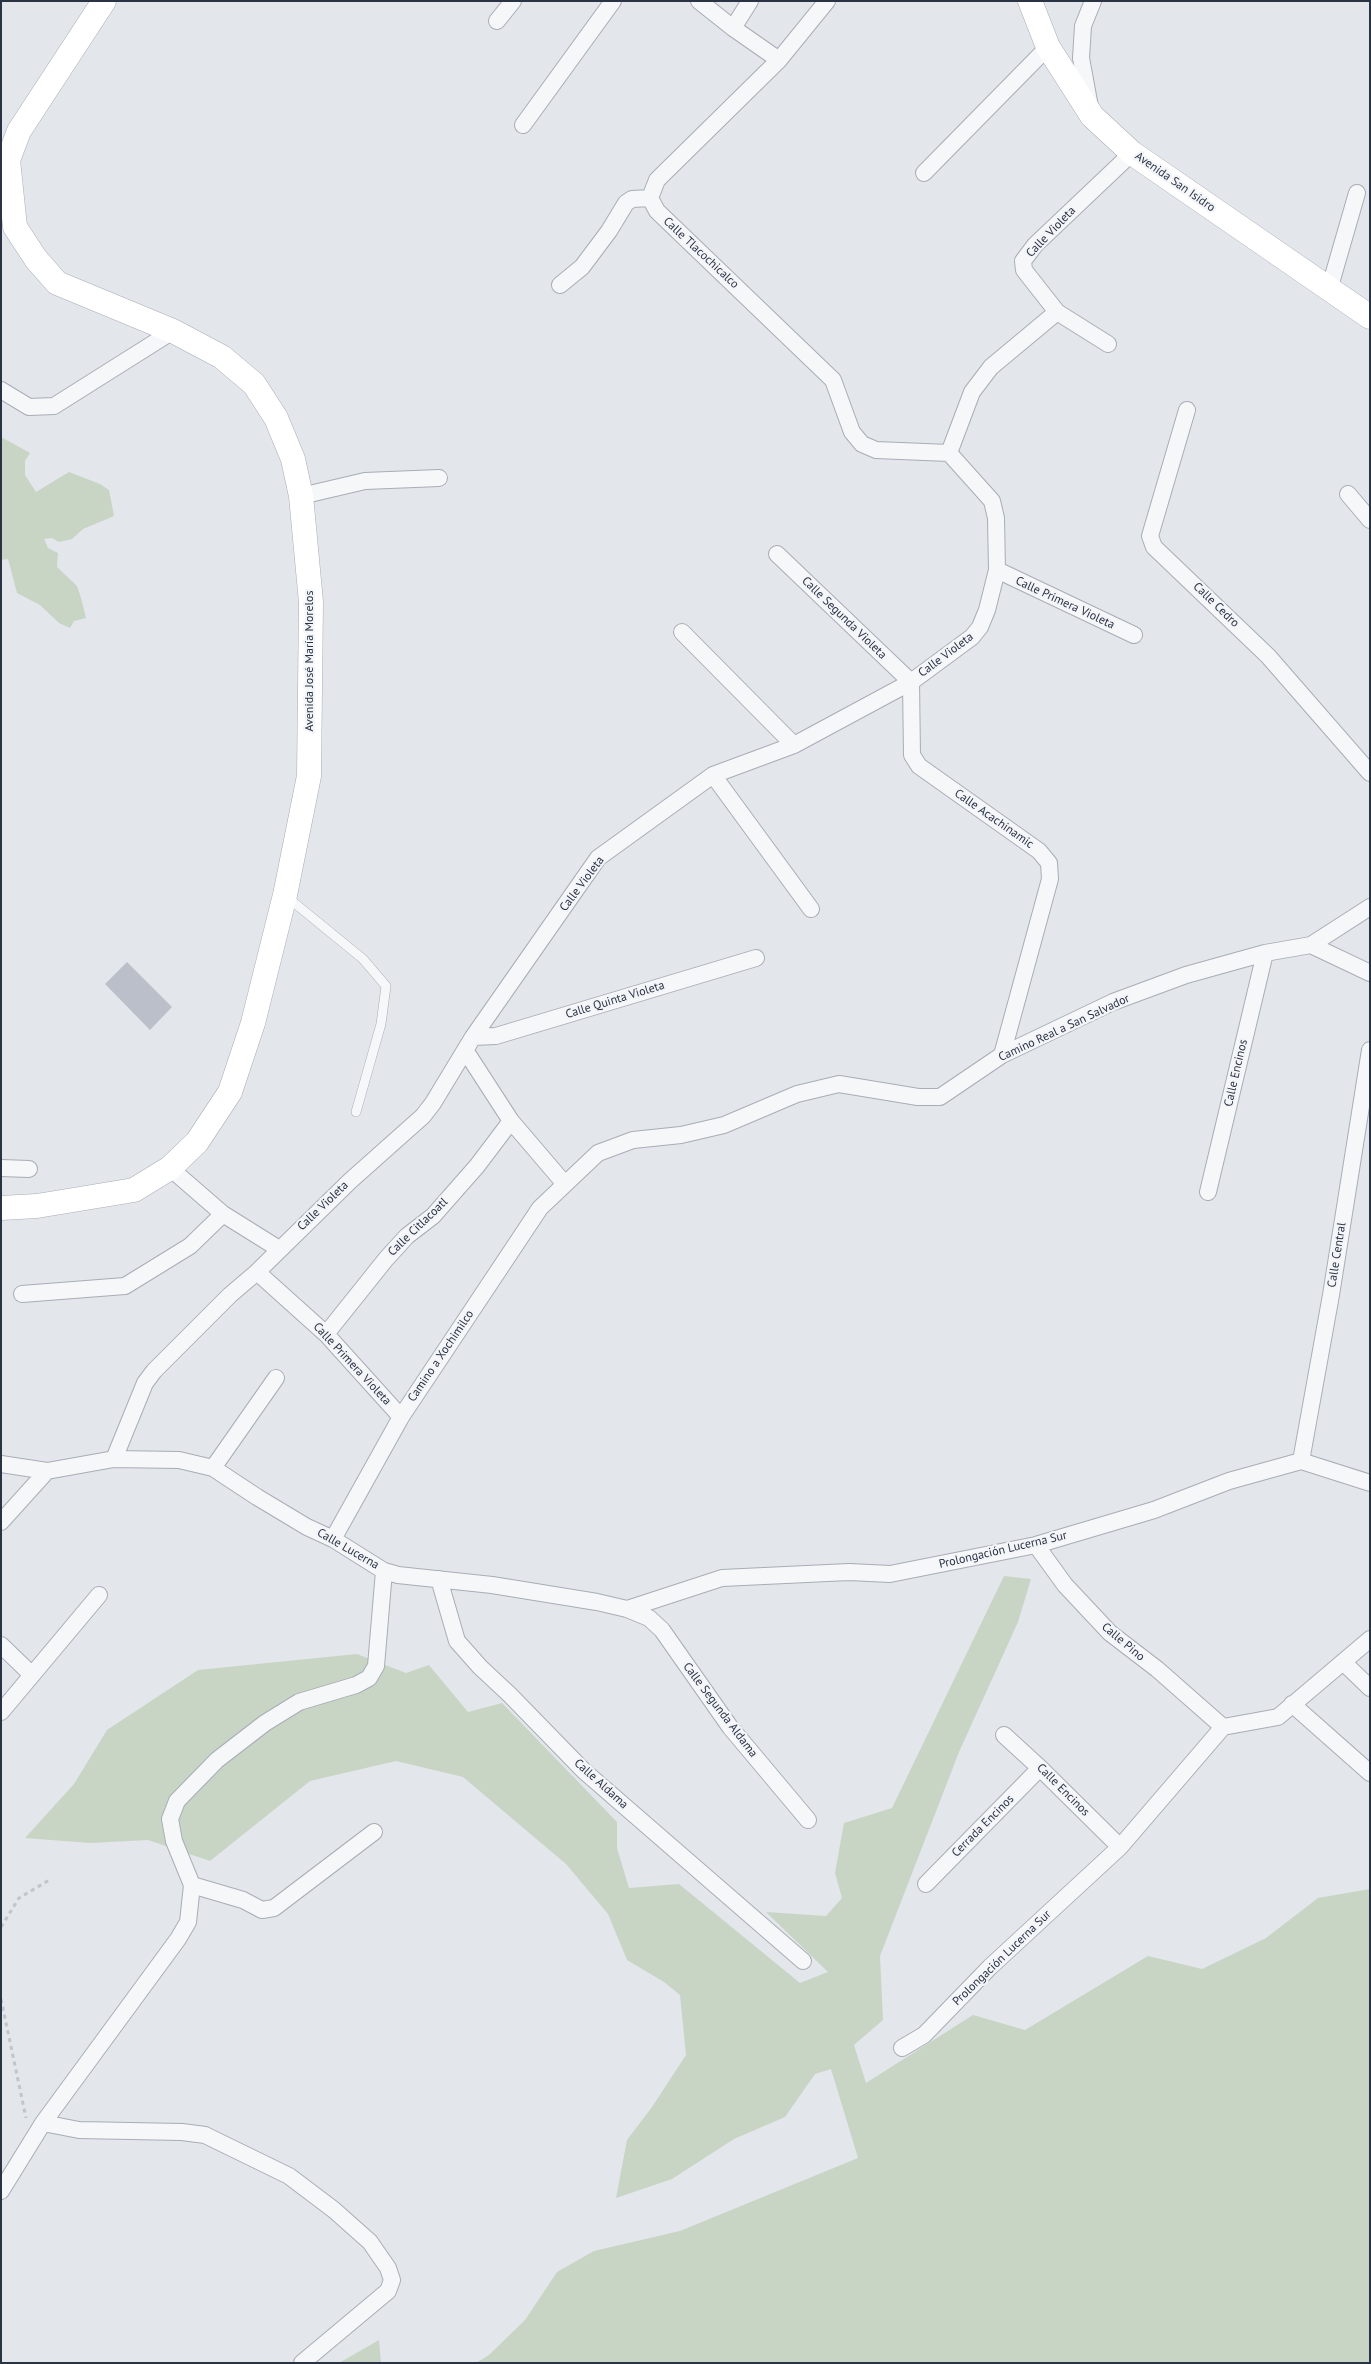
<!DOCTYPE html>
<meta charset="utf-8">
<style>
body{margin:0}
#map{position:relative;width:1371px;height:2364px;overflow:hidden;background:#e3e6eb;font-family:"PT Sans",sans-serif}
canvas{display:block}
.frame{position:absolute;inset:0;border:2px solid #2a3344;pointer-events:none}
</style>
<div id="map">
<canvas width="1371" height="2364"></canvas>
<div class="frame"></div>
</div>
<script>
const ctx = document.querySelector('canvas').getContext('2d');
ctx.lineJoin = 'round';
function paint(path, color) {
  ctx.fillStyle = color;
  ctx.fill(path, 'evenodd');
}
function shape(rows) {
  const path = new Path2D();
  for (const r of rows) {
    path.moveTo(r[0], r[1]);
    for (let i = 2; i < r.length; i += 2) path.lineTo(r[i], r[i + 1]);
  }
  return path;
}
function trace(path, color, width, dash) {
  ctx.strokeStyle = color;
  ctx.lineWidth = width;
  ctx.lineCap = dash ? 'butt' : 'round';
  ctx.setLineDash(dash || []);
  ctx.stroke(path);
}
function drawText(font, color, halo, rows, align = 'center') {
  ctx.font = font + ' "PT Sans",sans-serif';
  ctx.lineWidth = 4.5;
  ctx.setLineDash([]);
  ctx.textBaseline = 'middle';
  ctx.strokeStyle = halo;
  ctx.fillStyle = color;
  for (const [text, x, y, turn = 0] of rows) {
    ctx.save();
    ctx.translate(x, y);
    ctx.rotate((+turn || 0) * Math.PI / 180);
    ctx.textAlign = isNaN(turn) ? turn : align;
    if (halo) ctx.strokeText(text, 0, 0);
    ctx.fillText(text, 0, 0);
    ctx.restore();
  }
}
const green = shape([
 [1,437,30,453,25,461,25,475,36,492,69,472,100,484,109,490,114,516,83,529,72,539,59,542,52,538,44,539,48,548,58,553,57,567,77,586,81,598,86,618,74,621,70,628,59,623,40,605,17,593,8,559,1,560],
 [1004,1576,1031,1579,1018,1622,959,1752,880,1956,883,2020,854,2045,866,2083,973,2015,1025,2030,1148,1956,1202,1969,1266,1938,1318,1898,1370,1889,1370,2363,476,2363,489,2355,525,2320,557,2272,594,2251,680,2231,858,2158,831,2069,815,2074,785,2117,734,2139,672,2179,616,2198,627,2140,652,2107,686,2055,680,1995,664,1982,627,1960,608,1914,566,1864,463,1777,396,1761,310,1781,210,1861,148,1840,90,1843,25,1838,74,1784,107,1730,198,1670,357,1654,406,1673,429,1665,468,1712,502,1703,617,1822,617,1848,629,1888,679,1884,800,1983,828,1972,766,1912,826,1916,842,1898,835,1873,844,1823,892,1808],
 [379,2340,381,2363,339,2363]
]);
const building = shape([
 [127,962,172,1007,150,1030,105,984]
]);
const path = shape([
 [1,1927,19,1898,51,1879],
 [1,1999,26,2118]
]);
const lane = shape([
 [287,897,363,959,386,986,381,1024,356,1112]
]);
const street = shape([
 [699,1,733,28,779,60],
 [827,1,779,60,657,180,650,198,657,211,833,380,852,432,862,444,876,450,949,453],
 [497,21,513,1],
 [733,28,750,1],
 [1090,107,1081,58,1083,26,1093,1],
 [523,125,613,1],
 [924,173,1048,47],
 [560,285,582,267,609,231,626,203,632,199,650,198],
 [1329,290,1357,193],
 [1057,312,1108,344],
 [1,390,29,407,54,406,173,331],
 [1187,410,1150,536,1154,547,1268,656,1370,773],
 [1348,494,1370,520],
 [301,496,365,481,439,478],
 [777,554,911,682,912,755,919,766,1039,851,1049,863,1050,879,1002,1055],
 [997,570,1134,635],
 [682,632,794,745],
 [713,775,811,909],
 [1311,945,1370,973],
 [473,1037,496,1036,756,958],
 [465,1050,511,1121,564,1183],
 [1,1168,29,1169],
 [170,1168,223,1214,279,1249],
 [1208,1192,1265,953],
 [257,1272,326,1334,401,1417],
 [22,1294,125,1286,190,1246,223,1214],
 [326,1334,386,1259,407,1236,433,1216,477,1166,511,1121],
 [114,1459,145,1383,154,1371,230,1295,257,1272,350,1181,423,1116,433,1103,473,1037,598,858,713,775,794,745,911,682,972,637,980,627,987,610,997,570,996,518,992,501,949,453,972,392,991,367,1057,312,1024,270,1023,261,1035,245,1132,153],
 [1301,1461,1331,1295,1370,1050],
 [1,1464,47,1471,114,1459,179,1460,213,1468,257,1497,307,1527,333,1539,384,1571,398,1575,492,1585,597,1602,627,1609,649,1618,662,1630,730,1727,808,1820],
 [213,1468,276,1378],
 [1,1522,47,1471],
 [333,1539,401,1417,540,1208,598,1153,633,1140,681,1135,724,1125,797,1094,839,1084,918,1097,940,1097,1002,1055,1113,1002,1186,975,1265,953,1311,945,1370,907],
 [1036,1545,1065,1585,1110,1633,1157,1669,1223,1727],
 [439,1579,457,1641,480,1667,510,1695,584,1771,803,1961],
 [627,1609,722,1578,849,1572,890,1574,1036,1545,1154,1510,1229,1481,1301,1461,1370,1483],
 [1,1645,32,1675],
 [1343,1662,1370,1688],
 [1292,1704,1370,1773],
 [1,1712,99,1595],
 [1004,1735,1040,1768,1120,1847],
 [926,1884,1040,1768],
 [192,1885,243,1900,262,1910,274,1908,374,1832],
 [902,2048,924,2035,990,1967,1120,1847,1223,1727,1278,1717,1370,1639],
 [1,2191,43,2123],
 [302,2363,388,2291,392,2280,388,2268,370,2242,334,2210,289,2176,205,2135,182,2132,79,2130,43,2123,178,1939,188,1922,192,1885,174,1841,170,1819,177,1801,217,1760,265,1723,299,1702,356,1685,369,1678,376,1666,384,1571]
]);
const secondary = shape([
 [1030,1,1048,47,1092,116,1132,153,1370,317],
 [1,1208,37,1206,134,1190,170,1168,197,1142,230,1092,253,1023,285,895,309,776,311,602,301,496,293,459,276,418,254,384,222,357,173,331,57,283,36,259,15,227,8,160,19,131,104,1]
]);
const streetNames = [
 ["Avenida San Isidro",1175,182,35],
 ["Calle Violeta",1051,232,-46],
 ["Calle Tlacochicalco",701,253,43],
 ["Calle Primera Violeta",1065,603,25],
 ["Calle Cedro",1216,605,44],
 ["Calle Segunda Violeta",844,618,44],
 ["Calle Violeta",946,655,-37],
 ["Avenida José María Morelos",310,661,-90],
 ["Calle Acachinamic",994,819,35],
 ["Calle Violeta",582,884,-53],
 ["Calle Quinta Violeta",615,1000,-17],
 ["Camino Real a San Salvador",1064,1028,-25],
 ["Calle Encinos",1236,1073,-77],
 ["Calle Violeta",323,1206,-44],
 ["Calle Citlacoatl",418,1227,-44],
 ["Calle Central",1337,1255,-81],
 ["Camino a Xochimilco",441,1356,-56],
 ["Calle Primera Violeta",352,1364,47],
 ["Calle Lucerna",348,1549,30],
 ["Prolongación Lucerna Sur",1003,1550,-13],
 ["Calle Pino",1123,1642,40],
 ["Calle Segunda Aldama",720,1710,53],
 ["Calle Aldama",601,1784,42],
 ["Calle Encinos",1063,1790,45],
 ["Cerrada Encinos",983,1826,-45],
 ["Prolongación Lucerna Sur",1002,1958,-44]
];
paint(green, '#c8d5c4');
paint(building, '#babfc9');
trace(lane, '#a8adb6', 10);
trace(street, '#a8adb6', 18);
trace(secondary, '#a8adb6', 25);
trace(path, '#c1c4ca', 3, [4, 4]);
trace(lane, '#f6f7f9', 9);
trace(street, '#f6f7f9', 16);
trace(secondary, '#fff', 24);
drawText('12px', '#2a3344', '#f3f5f8', streetNames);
</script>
